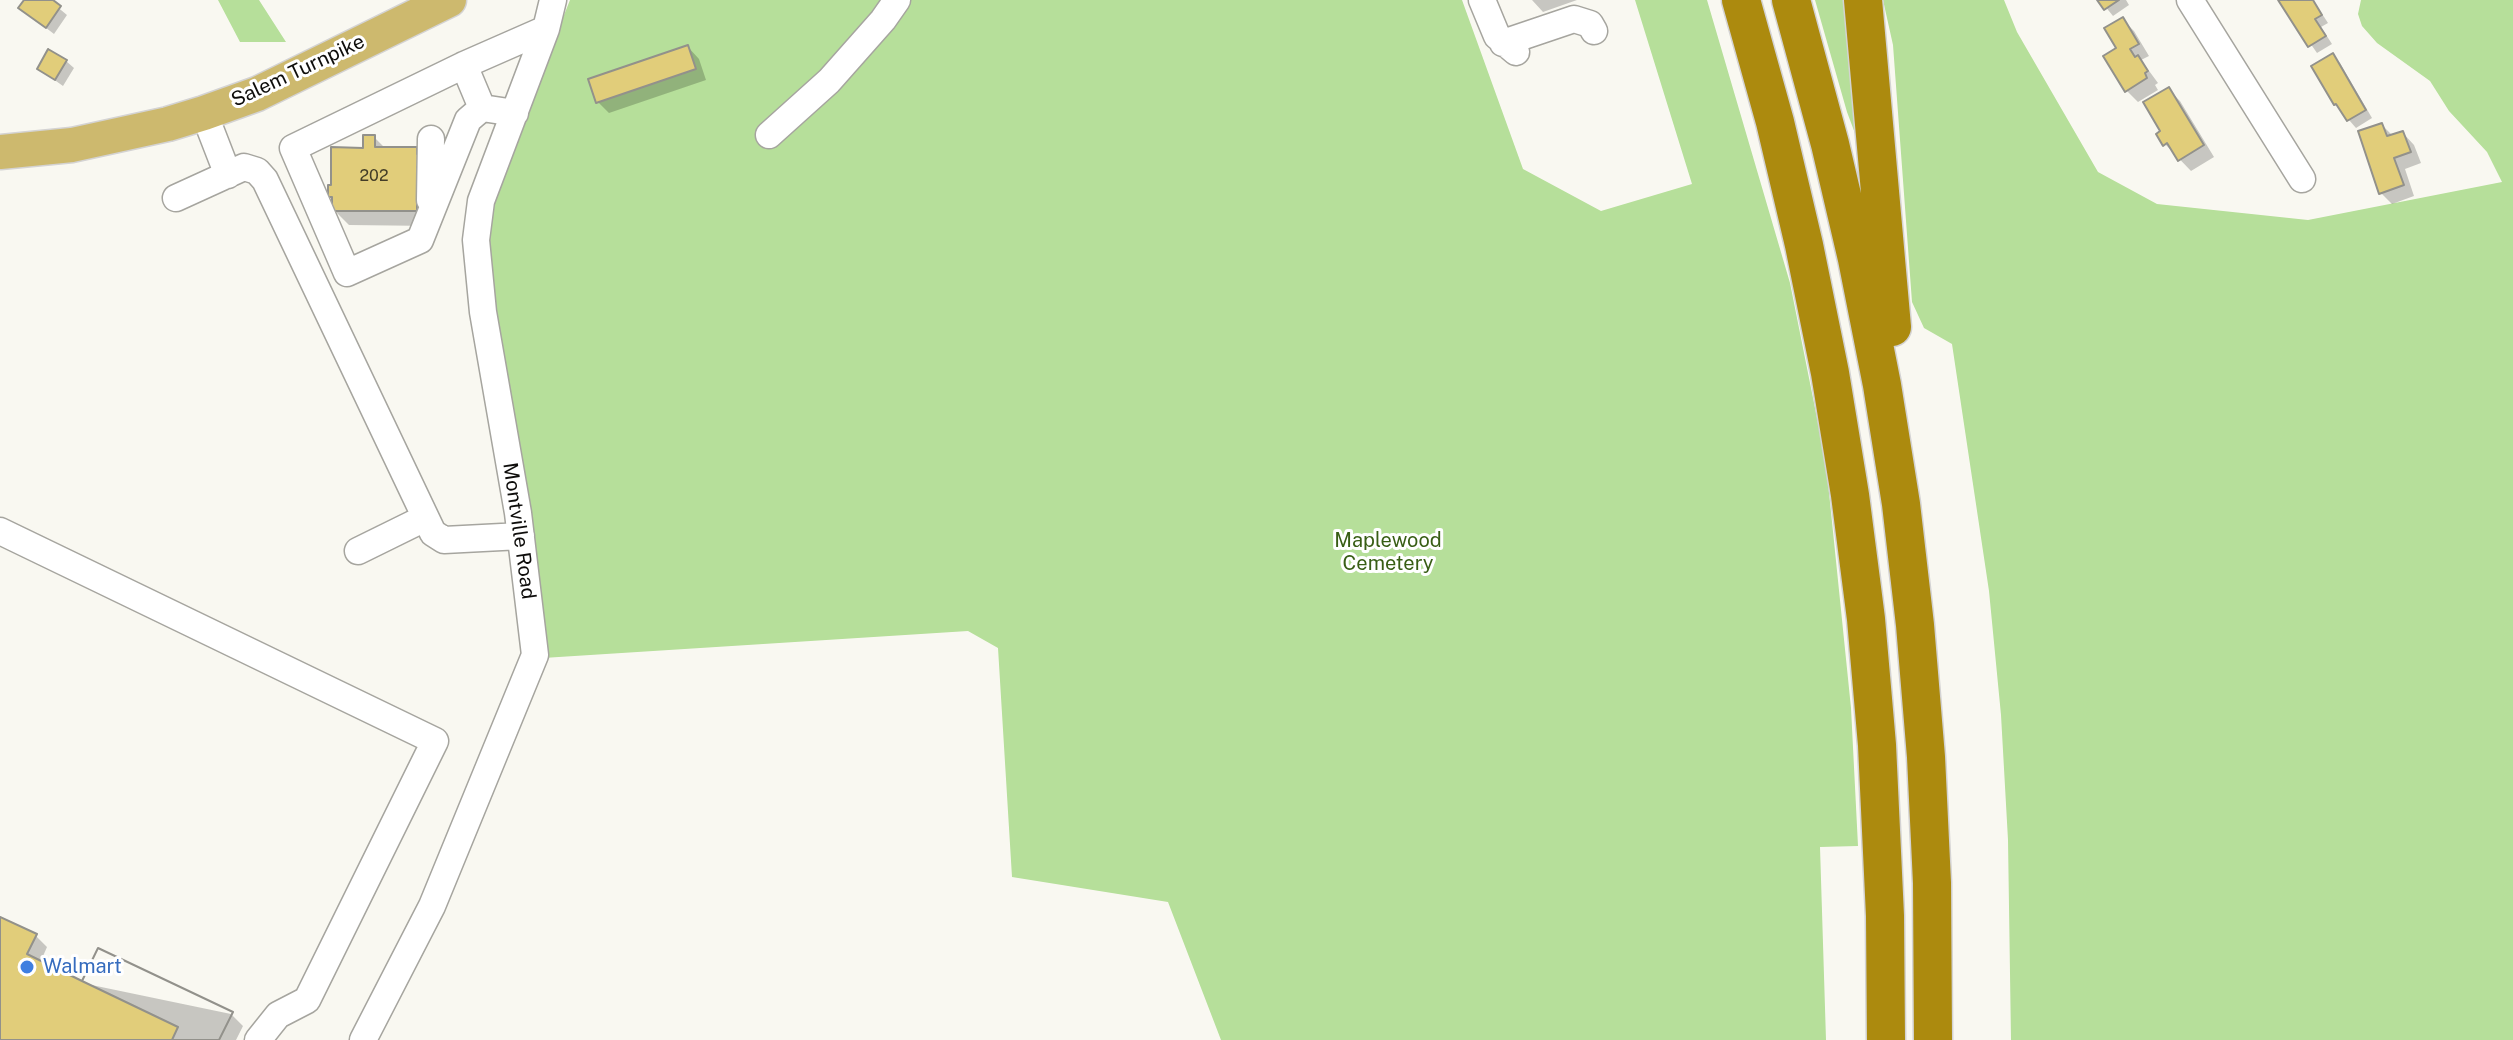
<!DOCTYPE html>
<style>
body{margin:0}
canvas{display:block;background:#f9f8f1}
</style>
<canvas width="2513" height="1040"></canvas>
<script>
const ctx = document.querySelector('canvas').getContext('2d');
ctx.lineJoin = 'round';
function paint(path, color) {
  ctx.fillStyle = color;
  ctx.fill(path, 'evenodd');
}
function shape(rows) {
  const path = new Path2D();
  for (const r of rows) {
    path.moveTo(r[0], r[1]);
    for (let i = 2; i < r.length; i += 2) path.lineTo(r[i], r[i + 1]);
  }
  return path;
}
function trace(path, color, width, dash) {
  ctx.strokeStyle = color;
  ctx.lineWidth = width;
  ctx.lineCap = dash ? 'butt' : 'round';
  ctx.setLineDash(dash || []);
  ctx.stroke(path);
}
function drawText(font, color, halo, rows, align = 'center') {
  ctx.font = font + ' "Public Sans",sans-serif';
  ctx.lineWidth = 6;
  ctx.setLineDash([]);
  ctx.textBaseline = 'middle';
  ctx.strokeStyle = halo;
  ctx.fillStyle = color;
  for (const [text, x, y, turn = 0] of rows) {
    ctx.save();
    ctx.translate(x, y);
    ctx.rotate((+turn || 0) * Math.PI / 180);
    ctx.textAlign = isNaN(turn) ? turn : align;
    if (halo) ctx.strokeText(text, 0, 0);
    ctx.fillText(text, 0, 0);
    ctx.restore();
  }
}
const green = shape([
 [218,0,259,0,286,42,240,42],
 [570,0,1462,0,1523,169,1601,211,1692,184,1635,0,1707,0,1790,283,1826,463,1851,708,1858,846,1820,847,1826,1040,1221,1040,1168,902,1012,877,998,648,968,631,543,658,537,578,487,249,497,183],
 [1815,0,1854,0,1856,136,1847,112],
 [1883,0,2004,0,2017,32,2098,172,2157,204,2308,220,2502,182,2487,152,2449,111,2430,81,2377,43,2362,26,2358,14,2361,0,2513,0,2513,1040,2011,1040,2008,840,2001,715,1989,591,1952,344,1924,328,1912,302,1893,45]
]);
const shadow = shape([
 [26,0,49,0,67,15,54,34,20,8],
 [1532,0,1577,0,1543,12],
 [2100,0,2126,0,2129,5,2113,16],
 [2280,0,2313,0,2328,23,2321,27,2332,44,2317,53],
 [2122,19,2134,31,2149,56,2141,60,2158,83,2155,85,2158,90,2138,102,2127,91,2119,49],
 [688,47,699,59,706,80,609,113,597,101],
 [2333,56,2340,63,2372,118,2356,128,2335,104],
 [66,61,74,68,63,86,39,69],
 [2168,89,2180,101,2214,157,2191,171,2165,144,2163,132],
 [2382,125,2393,136,2403,133,2414,145,2421,163,2405,169,2414,196,2392,204,2381,193],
 [374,137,386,149,416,149,424,156,432,226,349,225,334,210,334,200,330,196],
 [0,919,36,936,47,947,40,963,82,983,231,1014,243,1026,236,1040,0,1040]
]);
const building = shape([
 [24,0,53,0,61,6,46,28,18,8,24,0],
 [2097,0,2119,0,2104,10,2097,0],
 [2278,0,2313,0,2322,15,2315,19,2326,36,2308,47,2278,0],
 [2123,17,2139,44,2130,49,2135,57,2138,55,2148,71,2145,73,2147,78,2125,92,2103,56,2116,48,2104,28,2123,17],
 [688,45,696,69,596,103,588,79,688,45],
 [48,49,67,60,55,80,37,69,48,49],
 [2333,53,2366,110,2347,121,2336,104,2334,105,2311,66,2333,53],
 [2169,87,2204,145,2178,161,2167,143,2163,146,2156,134,2160,131,2143,102,2169,87],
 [2382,123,2387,136,2403,131,2411,152,2394,158,2404,185,2379,194,2358,131,2382,123],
 [363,135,375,135,375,147,417,147,417,154,430,155,430,167,417,167,417,211,332,211,332,197,328,197,328,185,331,185,331,147,363,148,363,135],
 [0,917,37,934,27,954,82,981,98,948,233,1012,219,1040,0,1040,0,917],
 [98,948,233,1012,219,1040,172,1040,178,1027,82,981,98,948]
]);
const minor = shape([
 [1482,0,1497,36,1516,52],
 [2190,0,2302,179],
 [1503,43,1574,19,1590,24,1594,31],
 [464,65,482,108],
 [204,113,228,175],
 [515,113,482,108,468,120,420,240,347,273,293,148,464,65,546,29],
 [769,135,829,81,883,20,897,0],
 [176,198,244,167,257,171,265,180,433,533,444,540,521,536],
 [430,200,431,139],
 [0,531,435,741,307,1000,278,1015,258,1040],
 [358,551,425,518],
 [363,1040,432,906,535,655,518,513,483,312,476,240,481,201,546,29,553,0]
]);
const major = shape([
 [0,152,72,145,168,124,204,113,257,94,449,0]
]);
const highway = shape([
 [1741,0,1775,122,1804,245,1830,373,1850,495,1866,619,1877,745,1885,916,1886,1040],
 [1791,0,1830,144,1857,259,1882,385,1901,504,1915,625,1926,757,1932,883,1933,1040],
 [1863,0,1892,327]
]);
const markers = [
 [27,967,8,"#3f7fe0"]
];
const numberNames = [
 ["202",374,176]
];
const streetNames = [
 ["Salem Turnpike",298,71,-25],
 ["Montville Road",519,531,82]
];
const parkNames = [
 ["Maplewood",1388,541],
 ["Cemetery",1388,564]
];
const shopNames = [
 ["Walmart",43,967]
];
paint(green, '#b6df9a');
paint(shadow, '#0003');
paint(building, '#e1cd7a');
trace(building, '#92918b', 2);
trace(minor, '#a6a59f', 29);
trace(major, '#d4d3d3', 37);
trace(highway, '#d4d3d3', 41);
trace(minor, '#fff', 26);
trace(major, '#cdb96e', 34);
trace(highway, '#ac8a0e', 38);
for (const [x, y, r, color] of markers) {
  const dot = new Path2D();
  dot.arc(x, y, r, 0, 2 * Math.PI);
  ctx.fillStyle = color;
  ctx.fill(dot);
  trace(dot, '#fff', 3);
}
drawText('16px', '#433d27', null, numberNames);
drawText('20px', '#0e0d0b', '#fff', streetNames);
drawText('20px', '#385e15', '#fff', parkNames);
drawText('20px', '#366cbe', '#fff', shopNames, 'left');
</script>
